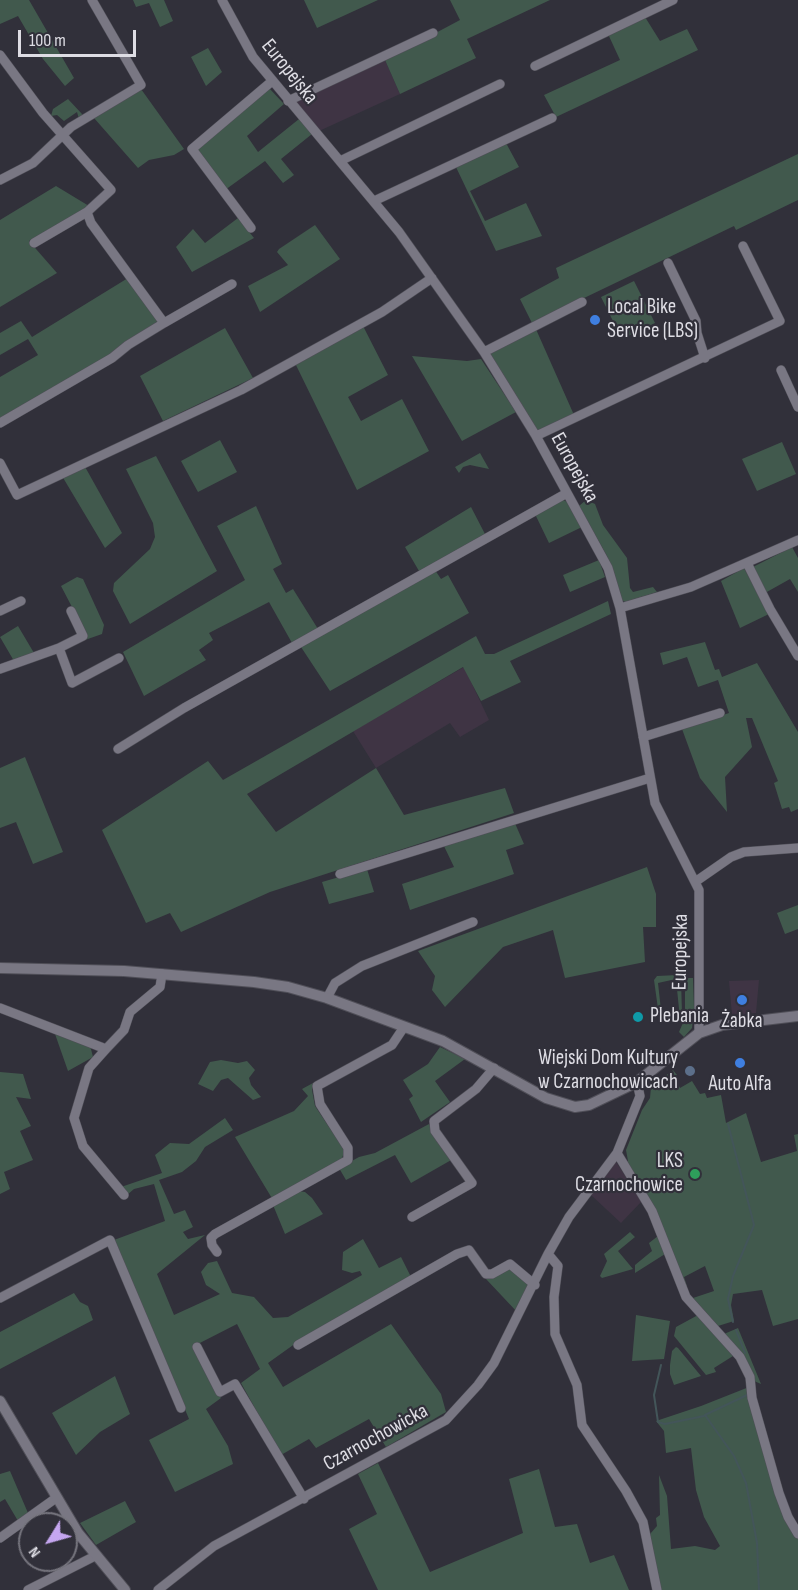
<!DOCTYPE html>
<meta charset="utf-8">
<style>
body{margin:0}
#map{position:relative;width:798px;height:1590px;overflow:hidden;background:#31303a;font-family:"Sofia Sans Condensed",sans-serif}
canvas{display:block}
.north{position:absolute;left:18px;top:1512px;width:60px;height:60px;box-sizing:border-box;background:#31303a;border:2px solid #76757e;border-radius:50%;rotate:233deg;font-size:16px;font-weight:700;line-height:24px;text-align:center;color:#dedde4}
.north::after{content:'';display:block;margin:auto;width:21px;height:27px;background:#c5a6f0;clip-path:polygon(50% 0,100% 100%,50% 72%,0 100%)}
.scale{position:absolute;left:18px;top:30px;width:118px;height:27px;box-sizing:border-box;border:3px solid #dedde4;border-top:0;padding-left:8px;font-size:18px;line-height:21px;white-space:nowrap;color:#dedde4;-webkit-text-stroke:4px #31303a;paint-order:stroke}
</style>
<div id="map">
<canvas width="798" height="1590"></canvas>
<div class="north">N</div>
<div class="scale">100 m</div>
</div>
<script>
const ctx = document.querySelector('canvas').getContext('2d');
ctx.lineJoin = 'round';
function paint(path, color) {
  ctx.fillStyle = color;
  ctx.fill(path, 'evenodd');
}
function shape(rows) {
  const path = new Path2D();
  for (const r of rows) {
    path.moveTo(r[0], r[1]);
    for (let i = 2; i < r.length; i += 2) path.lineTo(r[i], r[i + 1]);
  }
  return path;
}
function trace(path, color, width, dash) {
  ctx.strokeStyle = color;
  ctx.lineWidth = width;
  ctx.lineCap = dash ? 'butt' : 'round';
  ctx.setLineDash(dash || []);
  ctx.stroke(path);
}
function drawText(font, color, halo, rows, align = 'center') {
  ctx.font = font + ' "Sofia Sans Condensed",sans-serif';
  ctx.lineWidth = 4.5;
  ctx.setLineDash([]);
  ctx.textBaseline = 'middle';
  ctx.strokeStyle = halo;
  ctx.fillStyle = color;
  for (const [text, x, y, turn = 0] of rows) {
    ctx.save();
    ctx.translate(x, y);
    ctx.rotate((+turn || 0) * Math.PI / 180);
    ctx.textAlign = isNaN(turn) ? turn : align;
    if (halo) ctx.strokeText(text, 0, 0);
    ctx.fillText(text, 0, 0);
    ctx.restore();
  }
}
const commercial = shape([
 [385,60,400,94,319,131,294,100],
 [464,667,489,720,460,737,450,723,376,768,353,731],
 [759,980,756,1013,732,1015,729,981],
 [616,1162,642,1201,621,1223,591,1195]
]);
const green = shape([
 [0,0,29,0,74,78,65,86,43,59,18,16,0,24],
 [133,0,164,0,173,21,160,27,149,3,136,7],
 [304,0,378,0,317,28],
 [450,0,550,0,467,39,476,58,400,94,385,60,460,20],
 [645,17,660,41,687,29,698,50,556,117,544,95,620,60,608,34],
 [208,48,222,72,206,86,191,57],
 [269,88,284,104,247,136,258,152,299,119,312,134,281,159,294,175,283,183,265,161,225,190,198,151,199,148],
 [141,89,184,149,174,155,149,160,138,168,94,118],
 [68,99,82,114,81,118,79,119,77,112,64,121,57,115,51,116,53,109],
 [506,143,519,167,470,191,485,221,526,203,542,236,496,251,455,165],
 [798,154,798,200,736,230,734,226,532,323,520,299,559,278,556,268],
 [56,186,89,206,29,241,57,273,0,307,0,220],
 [238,218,254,238,192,272,176,247,193,229,205,243],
 [315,225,340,259,260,312,248,286,288,265,277,252,279,249],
 [128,278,158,321,113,354,0,419,0,377,38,355,28,339,0,355,0,333,21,321,32,337],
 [634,281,655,323,622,339,601,297],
 [362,324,388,375,348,397,361,421,402,399,429,451,357,490,295,363],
 [535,327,574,415,538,432,489,354],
 [225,328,253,378,163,421,140,376],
 [412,356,467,361,481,359,516,412,462,441],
 [220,440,237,472,198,492,181,461],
 [782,442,796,474,757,491,742,459],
 [480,453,489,469,470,465,463,467,459,473,455,467],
 [156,456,217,571,130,624,113,591,114,583,150,549,155,537,153,523,126,469],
 [84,465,122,533,105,548,62,476],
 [562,499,567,502,582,527,549,543,535,514],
 [586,500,595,504,603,525,627,558,630,588,633,592,653,587,657,592,625,602,622,600,607,556,579,506],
 [256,506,282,564,273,569,286,593,293,589,318,629,292,643,269,602,209,633,213,640,199,650,206,660,144,696,123,652,245,580,217,526],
 [471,507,485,534,419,571,405,547],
 [792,547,798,558,798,592,790,579,765,593,753,567],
 [599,560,605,577,570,592,563,575],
 [744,568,769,614,740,628,721,581],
 [435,570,441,579,448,575,469,613,330,691,301,647],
 [77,577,83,579,104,625,102,634,85,640,84,630,61,586],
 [608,601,611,614,510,661,521,682,481,701,463,667,247,794,276,832,376,768,404,815,505,788,514,813,270,892,181,932,170,913,146,923,102,830,208,761,223,780,476,636,485,654,494,654],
 [18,626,34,653,14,661,0,637],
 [705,642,715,670,719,669,722,677,757,663,798,732,798,809,791,812,789,807,782,809,774,783,778,781,752,718,746,718,752,747,725,777,727,812,700,778,682,729,729,713,718,680,698,687,687,657,663,665,660,653],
 [25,757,63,852,33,864,16,822,0,828,0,768],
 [514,821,524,844,506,850,514,874,410,910,402,884,454,867,443,844],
 [647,867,656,894,656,927,643,927,645,962,565,978,553,930,503,947,445,1007,432,990,435,976,418,951],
 [367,869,374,892,329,904,322,882],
 [798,905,798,929,785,934,777,913],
 [678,975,681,979,682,1014,680,1019,676,979,658,983,661,1010,670,1013,665,1015,658,1009,654,980,657,976],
 [687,978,693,978,694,1008,692,1028,684,1037,679,1032,685,1018,685,981],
 [55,1034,90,1045,93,1057,68,1071],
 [440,1047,465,1059,435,1081,450,1102,421,1122,409,1099,413,1096,403,1080,428,1064],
 [221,1060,238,1063,247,1061,255,1070,249,1078,251,1085,261,1097,253,1100,228,1078,221,1080,213,1091,198,1084,210,1062],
 [673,1070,677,1075,674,1077,680,1088,692,1081,700,1094,705,1093,707,1098,721,1095,726,1123,746,1113,761,1162,797,1151,794,1135,798,1134,798,1319,773,1326,762,1290,733,1294,731,1305,734,1321,718,1326,693,1298,714,1291,705,1266,684,1277,687,1286,685,1286,625,1161,628,1161,626,1150,642,1110,650,1098,651,1087],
 [0,1072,23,1074,31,1099,16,1097,31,1126,20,1131,33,1160,4,1172,10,1189,0,1194],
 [313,1083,312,1090,315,1106,341,1145,344,1151,342,1159,273,1200,235,1137,294,1111,308,1096,302,1089],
 [225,1118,233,1130,205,1147,196,1161,182,1172,159,1180,174,1214,185,1210,193,1227,183,1232,188,1239,205,1235,157,1274,174,1315,220,1294,206,1285,201,1272,208,1263,217,1261,232,1293,254,1297,273,1318,288,1317,362,1275,360,1271,352,1273,342,1270,343,1252,363,1239,379,1268,401,1257,411,1277,296,1343,268,1363,283,1387,391,1324,441,1394,446,1412,386,1447,369,1419,316,1448,309,1439,281,1455,241,1383,260,1369,237,1324,192,1347,221,1398,206,1409,228,1446,233,1464,175,1492,149,1440,189,1419,114,1240,165,1221,154,1184,134,1189,127,1195,121,1187,162,1173,155,1155,170,1143,189,1144],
 [429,1124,453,1159,411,1183,395,1155,346,1180,339,1168,359,1157,375,1153],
 [298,1191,305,1192,312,1198,323,1214,285,1234,273,1205],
 [630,1232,635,1237,618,1251,633,1269,602,1278,600,1276,607,1261,604,1254],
 [658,1236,665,1254,635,1273,635,1265,652,1251,649,1243],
 [510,1267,530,1286,518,1313,486,1279],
 [74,1293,80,1302,88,1306,93,1320,0,1369,0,1332],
 [636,1315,670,1321,664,1359,632,1361],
 [698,1315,733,1356,714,1368,716,1372,706,1375,674,1336,676,1327],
 [738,1328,761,1384,754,1381,724,1334],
 [676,1347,678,1348,701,1376,674,1385,670,1374,670,1365,672,1351],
 [115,1376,130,1414,100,1432,76,1455,52,1413],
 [749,1387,798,1537,798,1590,659,1590,650,1534,657,1526,656,1518,660,1515,659,1475,667,1496,671,1549,695,1546,715,1550,720,1546,704,1517,696,1490,691,1448,666,1453,664,1431,656,1421,701,1406],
 [378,1463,430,1572,523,1533,509,1479,539,1469,555,1527,577,1524,590,1563,614,1555,629,1590,378,1590,349,1529,377,1514,358,1474],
 [10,1471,28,1513,18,1521,5,1499,0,1502,0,1474],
 [125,1501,136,1522,96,1545,80,1523]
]);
const stream = shape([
 [728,1124,754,1225,733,1276,728,1299,733,1322],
 [736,1330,745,1353],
 [661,1365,654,1395,658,1422,665,1424,704,1416],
 [747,1395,705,1415,734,1456,746,1483,757,1543,759,1590]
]);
const minor = shape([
 [222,0,253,57,399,232,484,352,536,436,608,568,620,608,655,803,699,890,699,1033],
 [0,55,43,113,111,190,87,212,91,223,164,323,232,284],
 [535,66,673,0],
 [288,101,433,33],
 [340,161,500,84],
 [0,180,33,163,71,127,141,85,92,0],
 [374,201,552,118],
 [251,228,192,149,271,82],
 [34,243,87,212],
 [668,263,696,321,697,333,705,358],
 [484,352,582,302],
 [781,370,798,407],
 [0,423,112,358,128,345,164,323],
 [536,436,780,321,743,246],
 [0,463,17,495,241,390,382,312,432,278],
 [747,563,770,609,798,656],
 [620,608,691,587,798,540],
 [0,611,21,601],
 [59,648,72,683,119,658],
 [0,669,59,648,83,636,71,611],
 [643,737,720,713],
 [118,749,184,708,567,493],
 [340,874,650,778],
 [695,882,731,857,744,852,798,848],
 [327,998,335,983,362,966,473,922],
 [0,1008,106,1049,124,1030,130,1012,160,987,162,974],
 [106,1049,89,1068,74,1118,83,1146,124,1195],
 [637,1082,640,1096,617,1153,569,1217,548,1254,558,1266,554,1297,555,1334,577,1385,582,1425,626,1491,643,1522,657,1590],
 [617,1153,652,1211,686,1297,740,1357,750,1377,752,1398,779,1493,788,1517,798,1534],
 [412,1217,472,1183,435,1131,434,1121,476,1089,494,1068],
 [217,1252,212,1245,211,1238,215,1234,348,1160,348,1148,320,1104,317,1086,392,1045,404,1027],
 [0,1298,110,1240,181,1408],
 [298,1345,457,1254,469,1250,486,1274,492,1274,510,1264,535,1285],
 [197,1347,220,1392,235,1384,304,1499],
 [0,1538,56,1498],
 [28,1590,95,1556],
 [158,1590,214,1546,446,1420,478,1385,494,1363,548,1254]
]);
const tertiary = shape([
 [0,968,124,971,254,982,288,987,327,998,443,1041,546,1098,575,1107,589,1105,637,1082,699,1033,722,1025,798,1016],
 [0,1401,78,1533,125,1590]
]);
const markers = [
 [595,320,6,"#3f7fe0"],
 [742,1000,6,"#3f7fe0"],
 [638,1017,6,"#0f9aa8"],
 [740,1063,6,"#3f7fe0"],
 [690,1071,6,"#5c6f8a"],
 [695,1174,6,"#2e9e5b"]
];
const streetNames = [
 ["Europejska",289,72,51],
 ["Europejska",574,468,61],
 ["Europejska",681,952,-89],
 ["Czarnochowicka",376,1438,-29]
];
const poiNames = [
 ["Local Bike",607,308],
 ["Service (LBS)",607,332],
 ["Plebania",650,1017],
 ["Żabka",742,1022,"center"],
 ["Wiejski Dom Kultury",678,1059,"right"],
 ["w Czarnochowicach",678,1083,"right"],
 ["Auto Alfa",740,1085,"center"],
 ["LKS",683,1162,"right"],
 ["Czarnochowice",683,1186,"right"]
];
paint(commercial, '#3f3444');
paint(green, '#41594d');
trace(stream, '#435559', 2);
trace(minor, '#504f58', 10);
trace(tertiary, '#504f58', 12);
trace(minor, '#797783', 9);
trace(tertiary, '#797783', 10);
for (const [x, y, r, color] of markers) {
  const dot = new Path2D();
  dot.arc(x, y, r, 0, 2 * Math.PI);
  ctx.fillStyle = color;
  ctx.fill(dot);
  trace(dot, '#31303a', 2);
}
drawText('21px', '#dedde4', '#31303a', streetNames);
drawText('21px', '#dedde4', '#31303a', poiNames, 'left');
</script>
